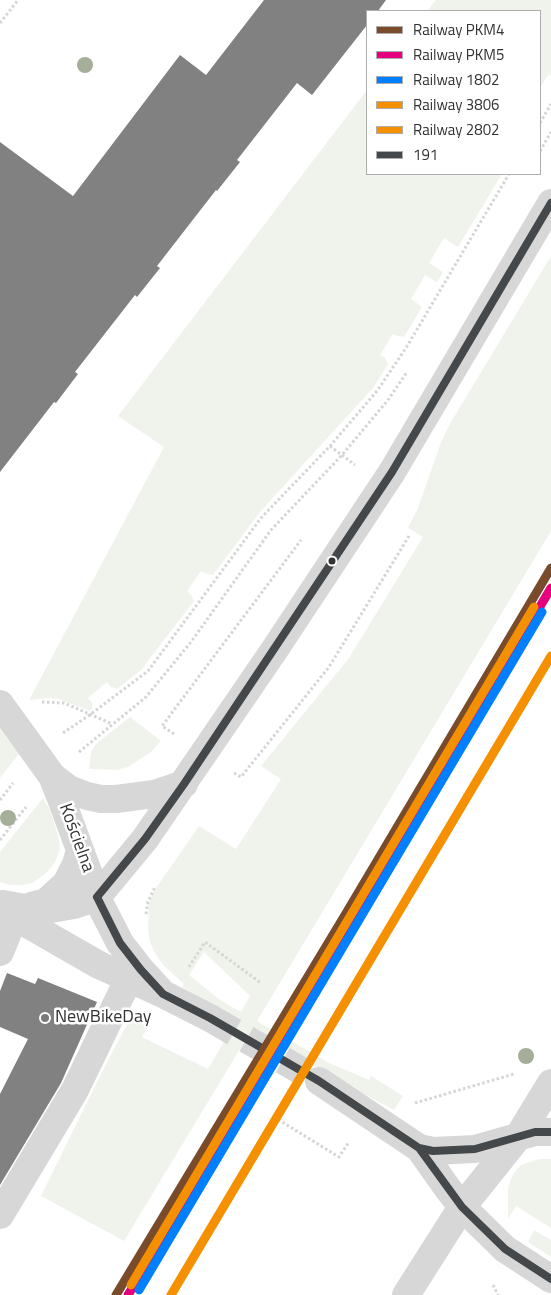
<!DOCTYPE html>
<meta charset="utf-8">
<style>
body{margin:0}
#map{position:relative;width:551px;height:1295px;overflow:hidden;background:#fff;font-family:"Titillium Web",sans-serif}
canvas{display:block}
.legend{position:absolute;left:366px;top:10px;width:175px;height:165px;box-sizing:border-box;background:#fff;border:1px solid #adadad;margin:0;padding:6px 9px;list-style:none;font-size:15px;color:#333}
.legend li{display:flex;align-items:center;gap:10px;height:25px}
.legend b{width:25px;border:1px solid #adadad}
</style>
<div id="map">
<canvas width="551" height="1295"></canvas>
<ul class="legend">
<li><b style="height:6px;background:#7a4b2a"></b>Railway PKM4</li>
<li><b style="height:6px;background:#e5007d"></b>Railway PKM5</li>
<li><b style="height:6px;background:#0080ff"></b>Railway 1802</li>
<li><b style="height:6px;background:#f59003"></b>Railway 3806</li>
<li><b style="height:6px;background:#f59003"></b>Railway 2802</li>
<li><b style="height:6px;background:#45484a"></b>191</li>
</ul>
</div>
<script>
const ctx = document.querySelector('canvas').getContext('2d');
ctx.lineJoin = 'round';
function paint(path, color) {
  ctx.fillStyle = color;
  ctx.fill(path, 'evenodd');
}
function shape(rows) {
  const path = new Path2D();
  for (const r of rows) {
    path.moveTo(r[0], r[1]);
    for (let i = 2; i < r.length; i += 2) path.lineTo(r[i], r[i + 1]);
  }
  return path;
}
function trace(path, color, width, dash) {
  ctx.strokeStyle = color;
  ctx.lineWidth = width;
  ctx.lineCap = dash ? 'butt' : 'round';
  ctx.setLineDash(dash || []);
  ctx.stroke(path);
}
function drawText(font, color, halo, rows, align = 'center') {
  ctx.font = font + ' "Titillium Web",sans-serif';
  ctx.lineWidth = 5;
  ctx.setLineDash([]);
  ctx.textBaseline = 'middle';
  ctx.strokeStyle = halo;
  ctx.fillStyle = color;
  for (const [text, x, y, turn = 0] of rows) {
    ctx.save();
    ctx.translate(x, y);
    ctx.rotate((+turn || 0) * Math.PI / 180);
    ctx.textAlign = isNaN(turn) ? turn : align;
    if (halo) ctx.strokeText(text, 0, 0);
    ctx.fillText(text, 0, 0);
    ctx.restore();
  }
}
const green = shape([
 [436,0,551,0,551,76,548,75,540,88,540,11,427,11],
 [367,90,367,174,502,174,458,247,444,238,429,263,443,272,437,282,425,275,411,299,422,307,404,337,398,336,393,334,380,355,385,358,388,364,373,388,260,512,213,575,207,574,201,571,187,591,191,595,194,601,141,670,117,689,111,687,107,682,88,698,92,703,92,709,90,711,58,699,49,698,29,700,164,447,118,416],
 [551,256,551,531,257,1021,329,1063,369,1080,371,1076,403,1096,394,1110,353,1088,252,1029,124,1241,41,1196,101,1074,133,1013,151,1022,142,1037,208,1069,236,1021,182,987,184,984,163,965,155,953,150,942,148,929,149,903,154,891,199,826,236,849,281,779,261,766,349,658,423,537,408,528,418,508,441,442,451,422],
 [204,952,250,996,241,1012,220,1000,189,975],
 [130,717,161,741,151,752,128,767,117,770,89,769,91,752,96,744],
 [0,729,19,754,0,778],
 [43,798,50,810,59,839,60,849,56,860,50,869,41,877,32,883,22,885,10,885,0,882,0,852],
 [539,1159,551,1159,551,1228,516,1206,508,1219,508,1188,513,1174,521,1165],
 [534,1230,551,1240,551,1257,528,1242]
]);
const building = shape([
 [264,0,386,0,378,11,367,11,367,25,312,95,297,83,237,160,240,162,217,191,216,190,157,266,160,268,137,297,135,295,75,372,78,374,56,403,54,402,0,472,0,142,73,196,180,55,206,75],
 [7,973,35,984,38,978,97,1002,61,1083,0,1185,0,1094,28,1039,0,1027,0,991]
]);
const minorTunnel = shape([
 [210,1018,319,1081]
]);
const path = shape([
 [0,23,18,0],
 [540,123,551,104],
 [540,151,551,132],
 [330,446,355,465],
 [42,702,64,703,112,724],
 [63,733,91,714,148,671,261,518,330,446,377,391,406,348,509,174],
 [174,734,162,726,301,540],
 [79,752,146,697,191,642,271,530,342,455,388,400,407,372],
 [234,773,241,777,329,667,409,536],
 [0,800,13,783],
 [0,840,26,807],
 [146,914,148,902,155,887],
 [189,967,205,942,261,983],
 [415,1103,514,1074],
 [274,1117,339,1157,349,1142],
 [493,1285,498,1295]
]);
const minor = shape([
 [0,704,52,776,60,796,100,904,120,943,141,970,163,994],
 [52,776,69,789,87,796,101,799,116,799,154,794,184,784],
 [3,904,30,909,51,909,74,905,97,897,145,839,275,649,392,472,551,203],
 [31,906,46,902,66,884,76,864,80,850],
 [1,909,99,965,163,994,210,1018],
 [0,952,14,917],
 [319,1081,419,1148,433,1151,475,1149,535,1132,551,1132],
 [419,1148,448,1189,462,1207,505,1249,551,1279],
 [0,1215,75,1090,129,978],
 [406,1295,462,1207,518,1137,551,1083]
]);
const bus1 = shape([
 [97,897,145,839,184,784,392,472,551,203],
 [97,897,120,943,141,970,163,994,210,1018,319,1081,419,1148,462,1207,505,1249,551,1279],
 [392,1130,419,1148,433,1151,475,1149,535,1132,551,1132]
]);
const rail1 = shape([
 [116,1295,345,915,551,568]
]);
const rail2 = shape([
 [128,1295,354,920,551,588]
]);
const rail3 = shape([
 [139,1290,542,612]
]);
const rail4 = shape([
 [171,1295,551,656]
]);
const rail5 = shape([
 [131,1285,534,607]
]);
const trees = [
 [85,65],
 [8,818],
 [526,1056]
];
const markers = [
 [332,561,4.5,"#333"],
 [45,1018,5,"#7a7a7a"]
];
const streetNames = [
 ["Kościelna",76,838,70]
];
const poiNames = [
 ["NewBikeDay",55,1018]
];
paint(green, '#f0f3ec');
paint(building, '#818181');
trace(minorTunnel, '#d6d6d6', 28, [28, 14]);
trace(path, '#d5d5d5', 3, [2.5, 2.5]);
trace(minor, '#d7d7d7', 28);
trace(bus1, '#45484a', 8);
trace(rail1, '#7a4b2a', 9);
trace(rail2, '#e5007d', 9);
trace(rail3, '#0080ff', 9);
trace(rail4, '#f59003', 9);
trace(rail5, '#f59003', 9);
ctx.fillStyle = '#a4ae98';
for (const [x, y] of trees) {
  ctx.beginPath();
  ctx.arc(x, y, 8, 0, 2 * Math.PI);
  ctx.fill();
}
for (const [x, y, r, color] of markers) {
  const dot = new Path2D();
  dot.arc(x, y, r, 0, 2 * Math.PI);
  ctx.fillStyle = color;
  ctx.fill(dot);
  trace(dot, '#fff', 2);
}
drawText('18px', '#333', '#fff', streetNames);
drawText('18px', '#333', '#fff', poiNames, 'left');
</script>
